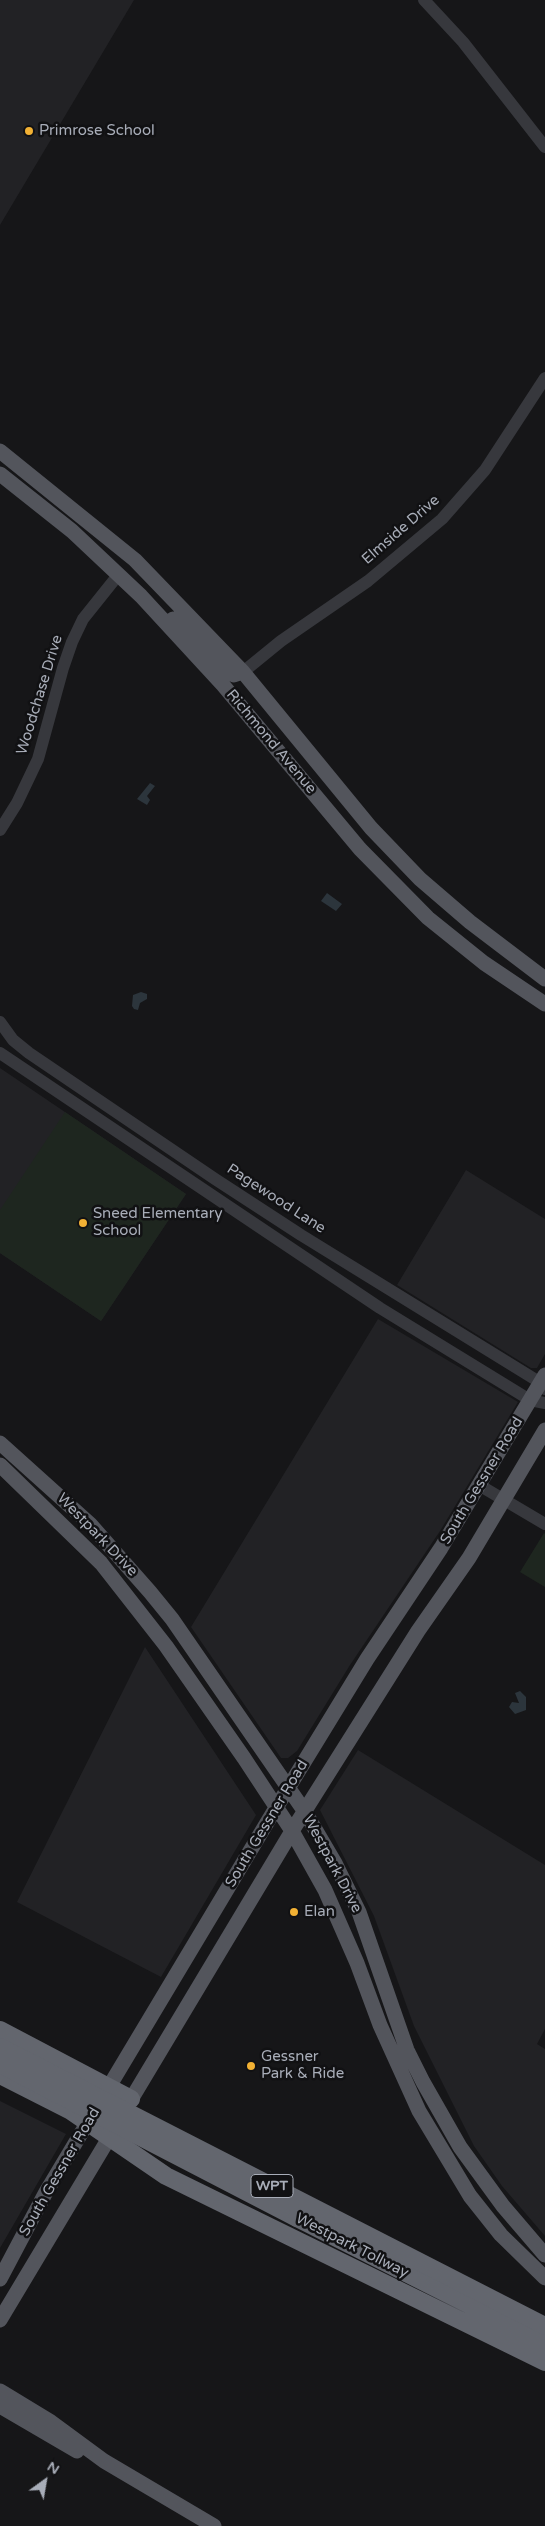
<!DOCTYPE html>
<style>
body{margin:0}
#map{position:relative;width:545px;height:2526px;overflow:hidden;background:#161618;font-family:"Varela Round",sans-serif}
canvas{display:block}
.north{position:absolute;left:20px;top:2456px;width:50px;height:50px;-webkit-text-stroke:4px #111113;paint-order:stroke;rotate:32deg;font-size:14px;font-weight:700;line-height:20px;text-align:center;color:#a8adb8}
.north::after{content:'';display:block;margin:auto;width:18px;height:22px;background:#a8adb8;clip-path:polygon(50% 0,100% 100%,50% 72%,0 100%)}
</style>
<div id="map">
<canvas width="545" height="2526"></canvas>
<div class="north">N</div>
</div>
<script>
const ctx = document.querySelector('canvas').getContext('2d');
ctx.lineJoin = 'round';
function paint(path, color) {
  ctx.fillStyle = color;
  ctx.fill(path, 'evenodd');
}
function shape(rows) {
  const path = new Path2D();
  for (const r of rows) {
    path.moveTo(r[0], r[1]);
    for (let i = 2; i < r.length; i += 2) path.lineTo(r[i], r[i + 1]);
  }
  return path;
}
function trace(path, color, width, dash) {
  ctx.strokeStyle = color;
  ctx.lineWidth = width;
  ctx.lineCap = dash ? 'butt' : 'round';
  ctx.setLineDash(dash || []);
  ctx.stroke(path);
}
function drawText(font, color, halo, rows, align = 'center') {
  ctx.font = font + ' "Varela Round",sans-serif';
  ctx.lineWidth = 5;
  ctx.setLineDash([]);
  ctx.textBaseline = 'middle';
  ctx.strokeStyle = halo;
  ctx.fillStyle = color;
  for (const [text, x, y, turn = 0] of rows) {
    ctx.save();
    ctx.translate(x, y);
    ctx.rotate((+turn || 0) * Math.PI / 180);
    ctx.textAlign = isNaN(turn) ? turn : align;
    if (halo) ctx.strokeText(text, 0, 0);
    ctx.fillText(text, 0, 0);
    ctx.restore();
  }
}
const built = shape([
 [0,0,134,0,0,225],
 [0,1068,186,1194,101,1321,0,1253],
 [466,1170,545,1219,545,1354,537,1368,531,1368,397,1285],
 [378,1319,518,1402,440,1531,350,1665,297,1751,288,1758,281,1758,191,1627],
 [145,1647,256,1815,161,1977,17,1902],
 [358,1750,545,1865,545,2029,537,2044,545,2049,545,2236,502,2186,474,2146,414,2026,374,1916,320,1810],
 [0,2101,66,2134,0,2248]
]);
const green = shape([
 [65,1112,186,1194,101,1321,0,1253,0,1210],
 [544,1533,545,1534,545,1587,520,1572]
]);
const water = shape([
 [150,783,155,786,147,796,150,800,147,805,137,799],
 [327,893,342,904,336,911,321,901],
 [141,992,147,994,147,999,140,1003,138,1010,134,1009,132,1006,133,995],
 [520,1691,526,1697,526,1710,515,1714,509,1707,512,1702,519,1703,515,1693]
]);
const minor = shape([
 [424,0,463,42,545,147],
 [243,672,281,641,368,581,442,519,485,470,545,378],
 [0,830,17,803,38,759,63,668,72,642,83,619,119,574],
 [0,1022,13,1040,29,1053,215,1179,301,1235,541,1383,545,1389],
 [0,1053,380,1308,530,1400,545,1403],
 [479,1485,545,1524]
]);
const major = shape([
 [0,451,135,560,243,672,371,828,420,879,470,922,545,979],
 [0,474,72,531,141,596,223,685,360,849,428,918,484,963,545,1004],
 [173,619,229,672,234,675,243,672],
 [0,1443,90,1524,150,1592,172,1619,305,1812,335,1863,359,1912,407,2050,423,2082,460,2147,503,2206,545,2255],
 [0,1465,101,1563,166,1646,244,1758,292,1831,325,1890,357,1963,380,2025,419,2111,470,2196,501,2235,545,2278],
 [126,2108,292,1831,418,1631,469,1558,545,1430],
 [0,2279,46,2192,268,1821,367,1659,441,1548,545,1375],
 [0,2320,115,2128],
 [0,2391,51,2422,104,2461,214,2526],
 [0,2406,77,2451]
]);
const highway = shape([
 [0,2030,131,2099],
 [0,2075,71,2111,166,2176,545,2362],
 [297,2218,545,2343]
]);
const highwayBridge = shape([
 [0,2047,545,2326],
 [0,2064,297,2218]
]);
const markers = [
 [29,131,5,"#f2b134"],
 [83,1223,5,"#f2b134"],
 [294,1912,5,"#f2b134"],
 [251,2066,5,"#f2b134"]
];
const shields = [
 [272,2186,42]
];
const shieldNames = [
 ["WPT",272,2186]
];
const poiNames = [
 ["Primrose School",39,131],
 ["Sneed Elementary",93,1214],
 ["School",93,1231],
 ["Elan",304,1912],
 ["Gessner",261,2057],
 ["Park & Ride",261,2074]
];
const streetNames = [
 ["Elmside Drive",401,530,-41],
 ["Woodchase Drive",40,695,-73],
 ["Richmond Avenue",271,742,50],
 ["Pagewood Lane",276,1199,33],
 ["South Gessner Road",482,1481,-59],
 ["Westpark Drive",97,1535,46],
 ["South Gessner Road",267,1824,-59],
 ["Westpark Drive",332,1864,62],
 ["South Gessner Road",60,2172,-60],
 ["Westpark Tollway",352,2246,27]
];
paint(built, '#222225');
paint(green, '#1e261f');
paint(water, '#2c353c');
trace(minor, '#37383d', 12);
trace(major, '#53555c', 15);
trace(highway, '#63666e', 18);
trace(highwayBridge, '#63666e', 18);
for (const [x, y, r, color] of markers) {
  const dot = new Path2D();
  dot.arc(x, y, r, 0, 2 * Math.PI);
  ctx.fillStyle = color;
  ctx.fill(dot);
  trace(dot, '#111113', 2);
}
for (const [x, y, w] of shields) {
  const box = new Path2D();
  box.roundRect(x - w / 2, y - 11.5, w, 23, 4);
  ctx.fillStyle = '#111113';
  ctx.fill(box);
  trace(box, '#a8adb8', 1);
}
drawText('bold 14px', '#a8adb8', null, shieldNames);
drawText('15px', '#a8adb8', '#111113', poiNames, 'left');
drawText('15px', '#a8adb8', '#111113', streetNames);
</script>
